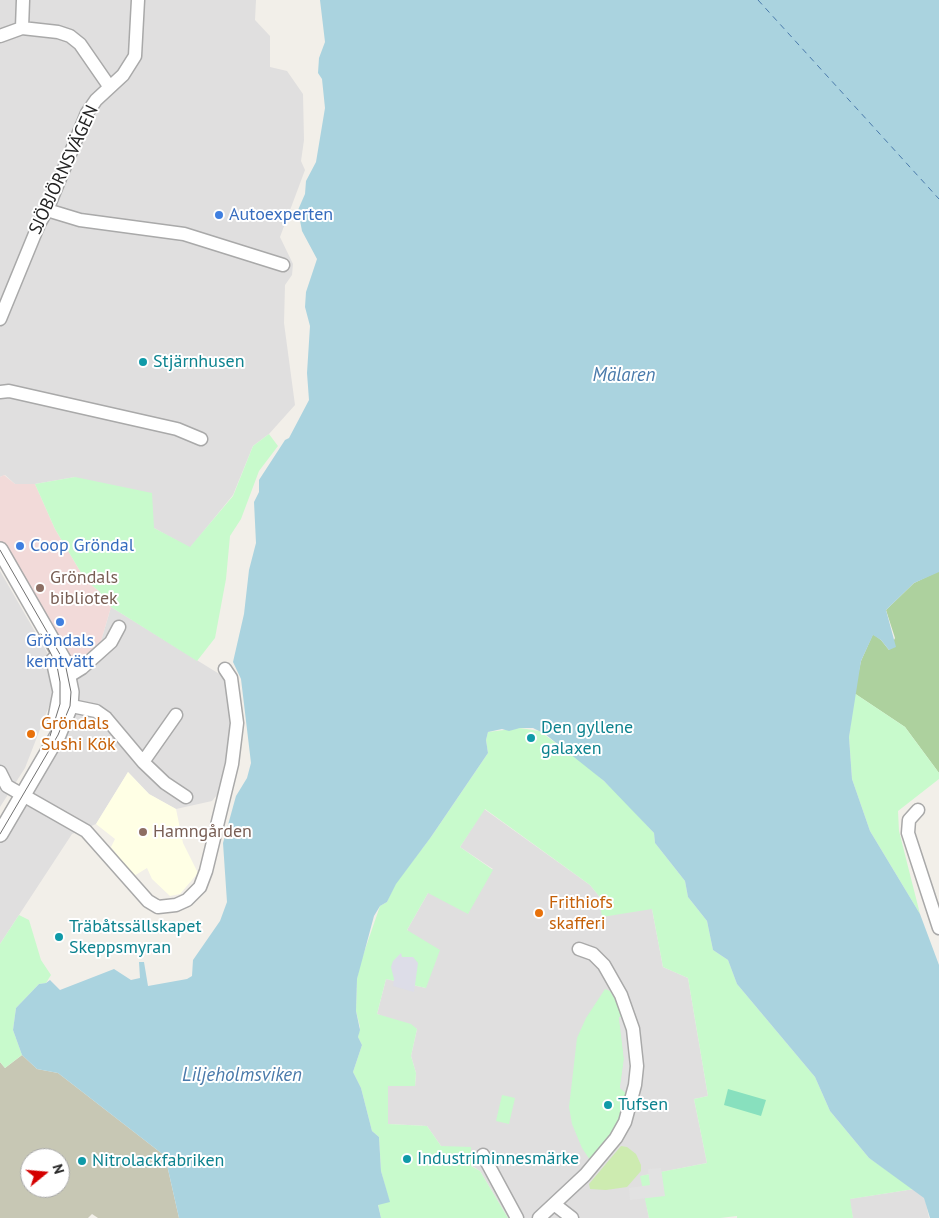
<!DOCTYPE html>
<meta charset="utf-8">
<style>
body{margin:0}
#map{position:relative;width:939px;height:1218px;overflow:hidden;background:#f2efe9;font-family:"PT Sans",sans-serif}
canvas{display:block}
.north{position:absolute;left:20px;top:1148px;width:50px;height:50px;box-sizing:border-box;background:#fff;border:1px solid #a7a7a7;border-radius:50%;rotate:73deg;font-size:14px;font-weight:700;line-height:20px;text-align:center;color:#222}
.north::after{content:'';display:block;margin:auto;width:18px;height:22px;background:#d40000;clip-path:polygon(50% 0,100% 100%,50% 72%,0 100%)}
</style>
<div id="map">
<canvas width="939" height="1218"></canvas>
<div class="north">N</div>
</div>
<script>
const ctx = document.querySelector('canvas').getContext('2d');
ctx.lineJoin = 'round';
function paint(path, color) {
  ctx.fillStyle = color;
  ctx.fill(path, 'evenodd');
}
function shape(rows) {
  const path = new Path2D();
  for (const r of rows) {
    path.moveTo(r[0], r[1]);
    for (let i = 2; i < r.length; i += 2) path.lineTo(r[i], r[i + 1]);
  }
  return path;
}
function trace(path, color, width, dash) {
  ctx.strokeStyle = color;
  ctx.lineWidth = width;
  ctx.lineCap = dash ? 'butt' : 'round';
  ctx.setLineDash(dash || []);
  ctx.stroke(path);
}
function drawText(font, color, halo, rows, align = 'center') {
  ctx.font = font + ' "PT Sans",sans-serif';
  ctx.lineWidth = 4;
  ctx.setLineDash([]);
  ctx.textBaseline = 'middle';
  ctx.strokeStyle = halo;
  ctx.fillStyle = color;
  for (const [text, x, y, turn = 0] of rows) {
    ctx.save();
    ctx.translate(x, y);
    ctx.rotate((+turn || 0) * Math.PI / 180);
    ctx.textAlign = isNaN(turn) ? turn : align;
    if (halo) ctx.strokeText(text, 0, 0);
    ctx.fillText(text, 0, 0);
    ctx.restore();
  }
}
const residential = shape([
 [0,0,256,0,255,20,270,36,270,67,287,71,303,94,304,140,301,161,305,170,280,237,293,264,292,275,285,285,284,323,295,405,269,434,253,446,233,495,190,548,154,528,75,477,35,484,15,484,5,475,0,477],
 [0,571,52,661,56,688,25,768,0,807],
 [111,607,229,680,233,720,222,789,212,801,176,809,149,794,128,772,96,824,72,834,0,944,0,841,74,714,66,657,101,641],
 [484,809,590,885,599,896,652,909,663,967,688,978,708,1096,694,1099,707,1163,641,1176,649,1218,508,1218,480,1171,441,1146,427,1126,388,1124,388,1086,415,1086,416,1073,411,1056,417,1029,377,1014,386,979,426,988,407,930,428,893,493,869,460,847],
 [914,1189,925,1198,929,1218,853,1218,849,1199]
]);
const commercial = shape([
 [4,475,15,484,35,484,55,529,86,581,99,591,111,607,101,641,81,659,66,657,0,544,0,477]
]);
const education = shape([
 [128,772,149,794,176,809,183,843,198,873,180,894,170,896,152,879,147,868,134,876,111,847,115,839,96,824]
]);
const construction = shape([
 [22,1055,37,1069,58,1073,165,1156,179,1218,98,1218,92,1214,88,1218,0,1218,0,1062,5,1068],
 [30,1158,60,1158,60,1188,30,1188]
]);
const grass = shape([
 [621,1146,627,1147,636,1154,641,1165,641,1171,627,1187,606,1190,590,1189,589,1184]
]);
const forest = shape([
 [937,572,939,572,939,773,905,727,854,693,861,661,873,634,881,640,889,650,895,638,886,610,914,583]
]);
const park = shape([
 [269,434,278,446,259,471,241,519,230,536,226,579,215,638,197,661,111,607,99,591,86,581,55,529,35,484,75,477,152,493,154,528,190,547,233,496,253,446],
 [854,693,905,727,939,773,939,779,898,811,899,831,920,914,870,831,852,779,849,737],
 [520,728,539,731,583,762,618,794,654,833,655,843,685,881,688,897,707,921,713,950,728,960,737,984,815,1077,830,1111,869,1158,914,1189,850,1199,853,1218,737,1218,737,1216,720,1218,649,1218,640,1176,707,1163,694,1099,708,1096,688,978,663,967,652,909,602,917,599,896,590,885,485,809,460,847,493,870,468,914,428,893,407,930,440,950,426,988,386,979,377,1014,411,1024,417,1029,411,1056,416,1073,415,1086,388,1086,388,1124,427,1126,441,1146,471,1147,471,1166,480,1171,508,1218,381,1218,378,1204,389,1201,381,1171,379,1137,372,1131,361,1088,353,1072,362,1045,358,1037,360,1027,356,1011,357,979,360,964,380,906,387,902,395,884,431,837,488,753,486,740,488,732],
 [19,915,29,920,41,960,51,975,46,983,39,984,16,1008,13,1030,22,1055,5,1068,0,1062,0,944],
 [605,989,610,991,626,1017,619,1018,624,1059,620,1088,628,1095,620,1122,590,1160,582,1148,572,1124,569,1107,577,1038,586,1018],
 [502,1095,515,1098,509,1124,496,1121]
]);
const pitch = shape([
 [728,1089,766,1100,761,1116,724,1105]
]);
const parking = shape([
 [619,1017,626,1017,633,1060,628,1095,620,1088,624,1059],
 [661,1168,665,1196,630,1200,629,1188,650,1185,648,1169]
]);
const plaza = shape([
 [401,953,402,957,413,957,418,963,414,992,393,986,394,979,391,967,393,961]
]);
const water = shape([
 [320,0,939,0,939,572,914,583,886,610,896,647,889,650,881,640,873,635,861,661,849,737,852,779,870,831,920,914,939,965,939,1218,930,1218,924,1198,869,1158,830,1111,815,1077,737,984,728,960,713,950,707,921,688,897,685,881,655,843,654,833,604,781,545,734,533,728,520,728,509,731,502,729,488,732,486,740,488,753,431,837,396,884,387,902,380,906,374,916,357,979,356,1011,360,1030,358,1037,362,1045,353,1072,361,1088,372,1131,379,1137,381,1171,390,1202,378,1205,381,1218,179,1218,165,1156,58,1073,37,1069,22,1055,13,1030,16,1008,39,984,46,983,50,980,60,990,114,969,131,980,140,978,139,962,144,962,148,986,187,979,192,976,193,960,220,921,227,902,223,843,236,796,247,778,251,763,241,679,233,662,244,614,249,570,256,543,254,502,259,492,259,480,285,440,289,438,309,400,307,373,310,326,305,307,306,292,317,259,302,231,298,210,305,194,306,181,316,162,325,108,322,79,318,73,319,58,325,42]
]);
const ferry = shape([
 [758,0,939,199]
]);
const minor = shape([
 [22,28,23,0],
 [0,36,22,28,58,32,70,36,80,44,109,86],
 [47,210,80,220,184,234,283,265],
 [0,319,39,224,47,210,87,113,96,100,123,75,135,56,138,0],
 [0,392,9,391,177,429,201,439],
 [61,681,82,668,111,642,119,627],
 [62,704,96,711,106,718,143,762,165,783,186,797],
 [143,762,176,715],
 [0,772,7,786,86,831,148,901,158,907,176,905,187,900,200,887,206,871,232,764,237,723,231,678,225,669],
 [918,810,909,820,908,833,939,928],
 [483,1155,517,1218],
 [554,1204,572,1218],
 [539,1218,585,1175,616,1138,625,1122,635,1085,637,1066,633,1029,621,995,604,965,593,954,579,949]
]);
const tertiary = shape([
 [0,550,65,663,71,692,70,706,58,735,0,834],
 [54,660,61,692,55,723]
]);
const tram = shape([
 [0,550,65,663,71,692,70,706,58,735,0,834],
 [41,634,57,666,60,682,60,704,50,736]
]);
const markers = [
 [219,215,5,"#3f7fe0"],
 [143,362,5,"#0f9aa8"],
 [20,546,5,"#3f7fe0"],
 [40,588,5,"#8d6e63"],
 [60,622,5,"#3f7fe0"],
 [31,734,5,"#e8710a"],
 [531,738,5,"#0f9aa8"],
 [143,832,5,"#8d6e63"],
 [539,913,5,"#e8710a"],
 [59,937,5,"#0f9aa8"],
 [608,1105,5,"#0f9aa8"],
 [407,1159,5,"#0f9aa8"],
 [82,1161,5,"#0f9aa8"]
];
const streetNames = [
 ["SJÖBJÖRNSVÄGEN",64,170,-65]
];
const shopNames = [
 ["Autoexperten",229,215],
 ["Coop Gröndal",30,546],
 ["Gröndals",60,641,"center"],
 ["kemtvätt",60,662,"center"]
];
const cultureNames = [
 ["Stjärnhusen",153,362],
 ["Den gyllene",541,728],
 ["galaxen",541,749],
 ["Träbåtssällskapet",69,927],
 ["Skeppsmyran",69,948],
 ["Tufsen",618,1105],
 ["Industriminnesmärke",417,1159],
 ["Nitrolackfabriken",92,1161]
];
const educationNames = [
 ["Gröndals",50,578],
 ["bibliotek",50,599],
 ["Hamngården",153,832]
];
const foodNames = [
 ["Gröndals",41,724],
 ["Sushi Kök",41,745],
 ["Frithiofs",549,903],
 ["skafferi",549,924]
];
const waterNames = [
 ["Mälaren",624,376],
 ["Liljeholmsviken",242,1076]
];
paint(residential, '#e0dfdf');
paint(commercial, '#f2dad9');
paint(education, '#ffffe5');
paint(construction, '#c7c7b4');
paint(grass, '#cdebb0');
paint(forest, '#add19e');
paint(park, '#c8facc');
paint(pitch, '#88e0be');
paint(parking, '#e2e2e2');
paint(plaza, '#dddde8');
paint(water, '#aad3df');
trace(ferry, '#4a7aab', 1, [6, 5]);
trace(minor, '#a9a9a9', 15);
trace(tertiary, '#a9a9a9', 18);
trace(minor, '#fff', 12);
trace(tertiary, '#fff', 15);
trace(tram, '#707070', 1);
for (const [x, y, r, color] of markers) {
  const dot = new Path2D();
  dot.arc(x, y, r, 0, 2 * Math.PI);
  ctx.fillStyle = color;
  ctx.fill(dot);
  trace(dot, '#fff', 2);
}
drawText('18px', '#222', '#fff', streetNames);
drawText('18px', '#366cbe', '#fff', shopNames, 'left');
drawText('18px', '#0d838f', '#fff', cultureNames, 'left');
drawText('18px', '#785e54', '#fff', educationNames, 'left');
drawText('18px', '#c56008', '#fff', foodNames, 'left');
drawText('italic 19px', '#4a7aab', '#fff', waterNames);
</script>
